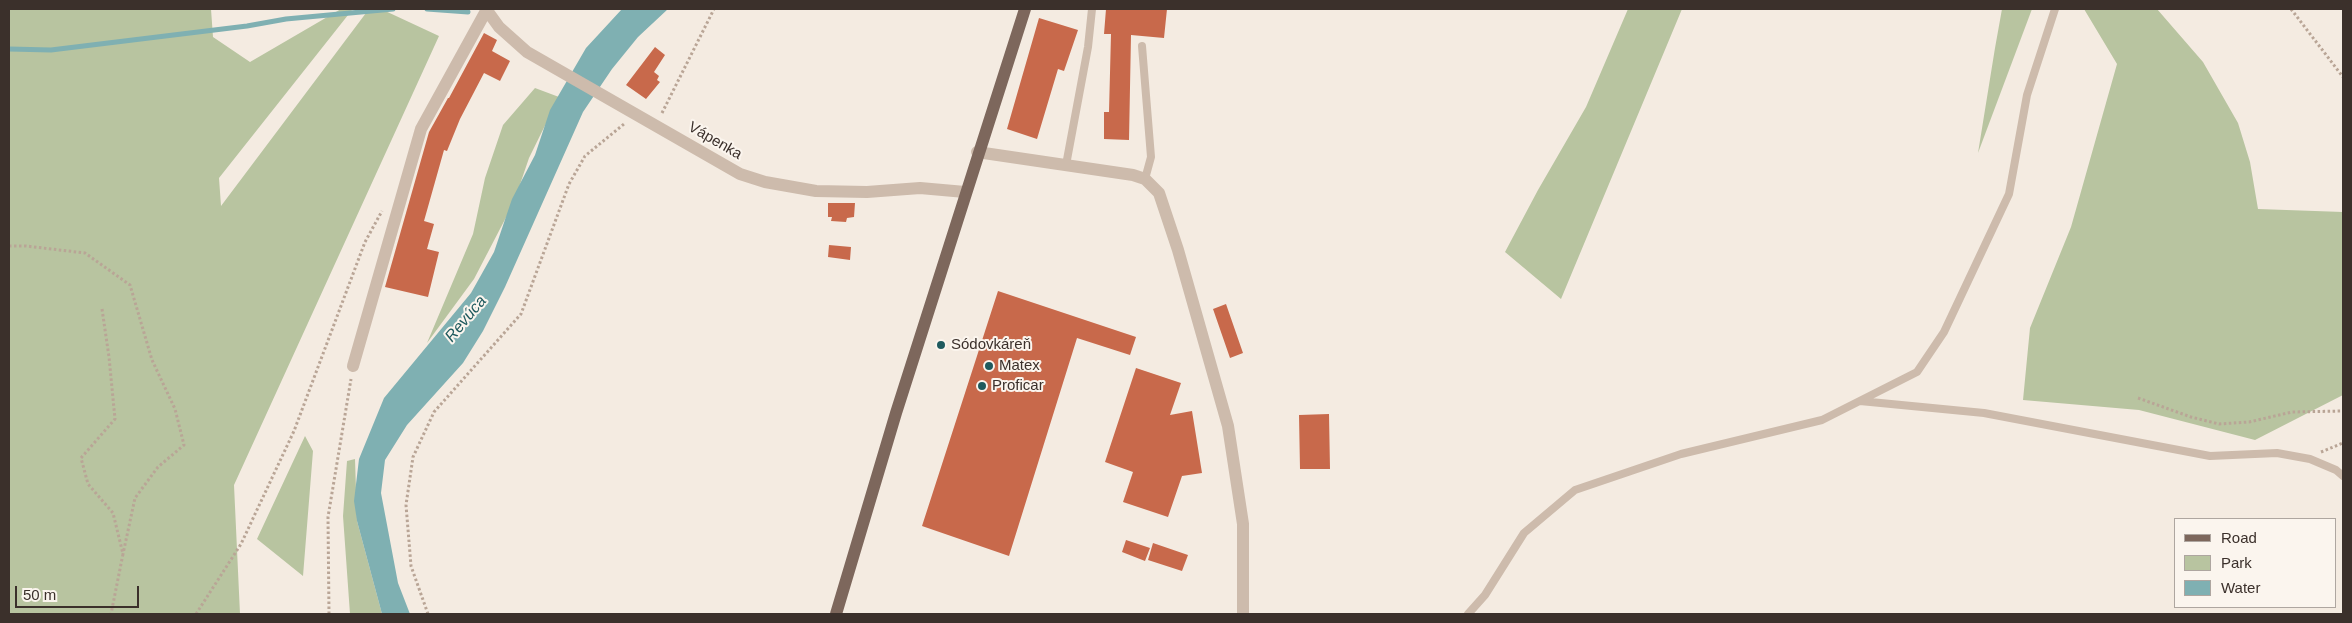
<!DOCTYPE html>
<meta charset="utf-8">
<style>
body{margin:0}
#map{position:relative;width:2352px;height:623px;overflow:hidden;background:#f4ebe1;font-family:Arial,sans-serif}
canvas{display:block}
.frame{position:absolute;inset:0;border:10px solid #3b302b;pointer-events:none}
.legend{position:absolute;left:2174px;top:518px;width:162px;height:90px;box-sizing:border-box;background:#fbf5ee;border:1px solid #aea6a0;margin:0;padding:6px 9px;list-style:none;font-size:15px;color:#3b302b}
.legend li{display:flex;align-items:center;gap:10px;height:25px}
.legend b{width:25px;border:1px solid #aea6a0}
.scale{position:absolute;left:15px;top:586px;width:124px;height:22px;box-sizing:border-box;border:2px solid #3b302b;border-top:0;padding-left:6px;font-size:15px;line-height:18px;white-space:nowrap;color:#3b302b;-webkit-text-stroke:4px #fbf5ee;paint-order:stroke}
</style>
<div id="map">
<canvas width="2352" height="623"></canvas>
<div class="frame"></div>
<ul class="legend">
<li><b style="height:6px;background:#7d675c"></b>Road</li>
<li><b style="height:14px;background:#b8c4a0"></b>Park</li>
<li><b style="height:14px;background:#7fb0b2"></b>Water</li>
</ul>
<div class="scale">50 m</div>
</div>
<script>
const ctx = document.querySelector('canvas').getContext('2d');
ctx.lineJoin = 'round';
function paint(path, color) {
  ctx.fillStyle = color;
  ctx.fill(path, 'evenodd');
}
function shape(rows) {
  const path = new Path2D();
  for (const r of rows) {
    path.moveTo(r[0], r[1]);
    for (let i = 2; i < r.length; i += 2) path.lineTo(r[i], r[i + 1]);
  }
  return path;
}
function trace(path, color, width, dash) {
  ctx.strokeStyle = color;
  ctx.lineWidth = width;
  ctx.lineCap = dash ? 'butt' : 'round';
  ctx.setLineDash(dash || []);
  ctx.stroke(path);
}
function drawText(font, color, halo, rows, align = 'center') {
  ctx.font = font + ' Arial,sans-serif';
  ctx.lineWidth = 4;
  ctx.setLineDash([]);
  ctx.textBaseline = 'middle';
  ctx.strokeStyle = halo;
  ctx.fillStyle = color;
  for (const [text, x, y, turn = 0] of rows) {
    ctx.save();
    ctx.translate(x, y);
    ctx.rotate((+turn || 0) * Math.PI / 180);
    ctx.textAlign = isNaN(turn) ? turn : align;
    if (halo) ctx.strokeText(text, 0, 0);
    ctx.fillText(text, 0, 0);
    ctx.restore();
  }
}
const green = shape([
 [9,9,211,9,213,37,250,62,341,9,352,10,219,178,221,206,369,9,381,9,439,36,234,485,240,614,9,614],
 [1628,9,1682,9,1561,299,1505,252,1538,190,1586,107],
 [2002,9,2032,9,1978,153,1995,48],
 [2084,9,2157,9,2203,62,2238,123,2250,162,2258,209,2343,212,2343,395,2255,440,2139,410,2023,400,2030,328,2071,227,2117,64],
 [535,88,559,97,529,158,514,202,474,279,427,343,473,234,485,178,503,125],
 [305,436,313,451,303,576,257,539],
 [355,459,357,521,382,614,350,614,343,516,347,461]
]);
const water = shape([
 [622,9,668,9,638,37,612,69,583,112,505,287,483,331,463,363,407,425,385,460,381,493,398,583,410,614,382,614,357,521,354,501,359,459,384,398,471,293,494,252,512,199,535,155,550,110,586,48]
]);
const stream = shape([
 [427,9,468,12],
 [9,49,51,50,247,26,286,19,393,9]
]);
const building = shape([
 [1106,9,1167,9,1164,38,1131,35,1129,140,1104,139,1104,112,1109,112,1111,34,1104,34],
 [1039,18,1078,30,1064,71,1058,69,1037,139,1007,129],
 [484,33,497,40,492,51,510,61,500,81,484,73,460,119,447,151,444,150,424,221,434,224,427,249,439,252,428,297,385,287,429,132,448,98,449,98],
 [655,47,665,55,654,72,659,76,657,80,660,82,646,99,626,85],
 [828,203,855,203,854,217,847,218,846,222,831,221,832,217,828,217],
 [829,245,851,247,850,260,828,257],
 [998,291,1136,337,1130,355,1077,338,1009,556,922,526],
 [1226,304,1243,353,1230,358,1213,309],
 [1136,368,1181,383,1170,415,1192,411,1202,473,1182,476,1168,517,1123,502,1133,472,1105,462],
 [1329,414,1330,469,1300,469,1299,415],
 [1126,540,1150,548,1145,561,1122,552],
 [1153,543,1188,555,1182,571,1148,560]
]);
const path = shape([
 [2291,9,2343,77],
 [662,113,714,9],
 [9,246,26,246,85,253,130,285,152,360,175,409,184,445,158,467,135,498,123,554],
 [102,309,109,357,115,419,81,458,88,484,113,513,123,554,111,614],
 [2138,398,2191,417,2219,424,2249,422,2292,412,2343,411],
 [2321,452,2343,443],
 [196,614,241,544,294,431,365,242,382,211],
 [329,614,328,517,351,379],
 [428,614,411,566,406,505,413,457,434,412,521,314,569,184,585,156,624,124]
]);
const service = shape([
 [1142,46,1151,157,1145,179],
 [1066,165,1088,47,1092,9],
 [1860,401,1984,413,2210,456,2277,453,2310,459,2336,470,2343,476],
 [1468,614,1485,595,1524,533,1575,490,1681,454,1822,420,1917,372,1944,332,2009,194,2027,95,2055,9]
]);
const minor = shape([
 [486,9,499,27,527,52,740,174,765,182,816,191,867,192,920,188,965,192],
 [977,152,1133,175,1145,179,1159,193,1178,250,1228,426,1243,524,1243,614],
 [353,366,421,129,486,11]
]);
const primary = shape([
 [836,614,896,413,1025,9]
]);
const markers = [
 [941,345,5,"#1f5a5e"],
 [989,366,5,"#1f5a5e"],
 [982,386,5,"#1f5a5e"]
];
const streetNames = [
 ["Vápenka",715,141,30]
];
const poiNames = [
 ["Sódovkáreň",951,345],
 ["Matex",999,366],
 ["Proficar",992,386]
];
const waterNames = [
 ["Revúca",466,319,-50]
];
paint(green, '#b8c4a0');
paint(water, '#7fb0b2');
trace(stream, '#7fb0b2', 5);
paint(building, '#c8694b');
trace(path, '#b9a596', 3, [2.5, 2.5]);
trace(service, '#cdbbac', 8);
trace(minor, '#cdbbac', 12);
trace(primary, '#7d675c', 12);
for (const [x, y, r, color] of markers) {
  const dot = new Path2D();
  dot.arc(x, y, r, 0, 2 * Math.PI);
  ctx.fillStyle = color;
  ctx.fill(dot);
  trace(dot, '#fbf5ee', 2);
}
drawText('15px', '#3b302b', '#fbf5ee', streetNames);
drawText('15px', '#3b302b', '#fbf5ee', poiNames, 'left');
drawText('italic 16px', '#1f5a5e', '#fbf5ee', waterNames);
</script>
